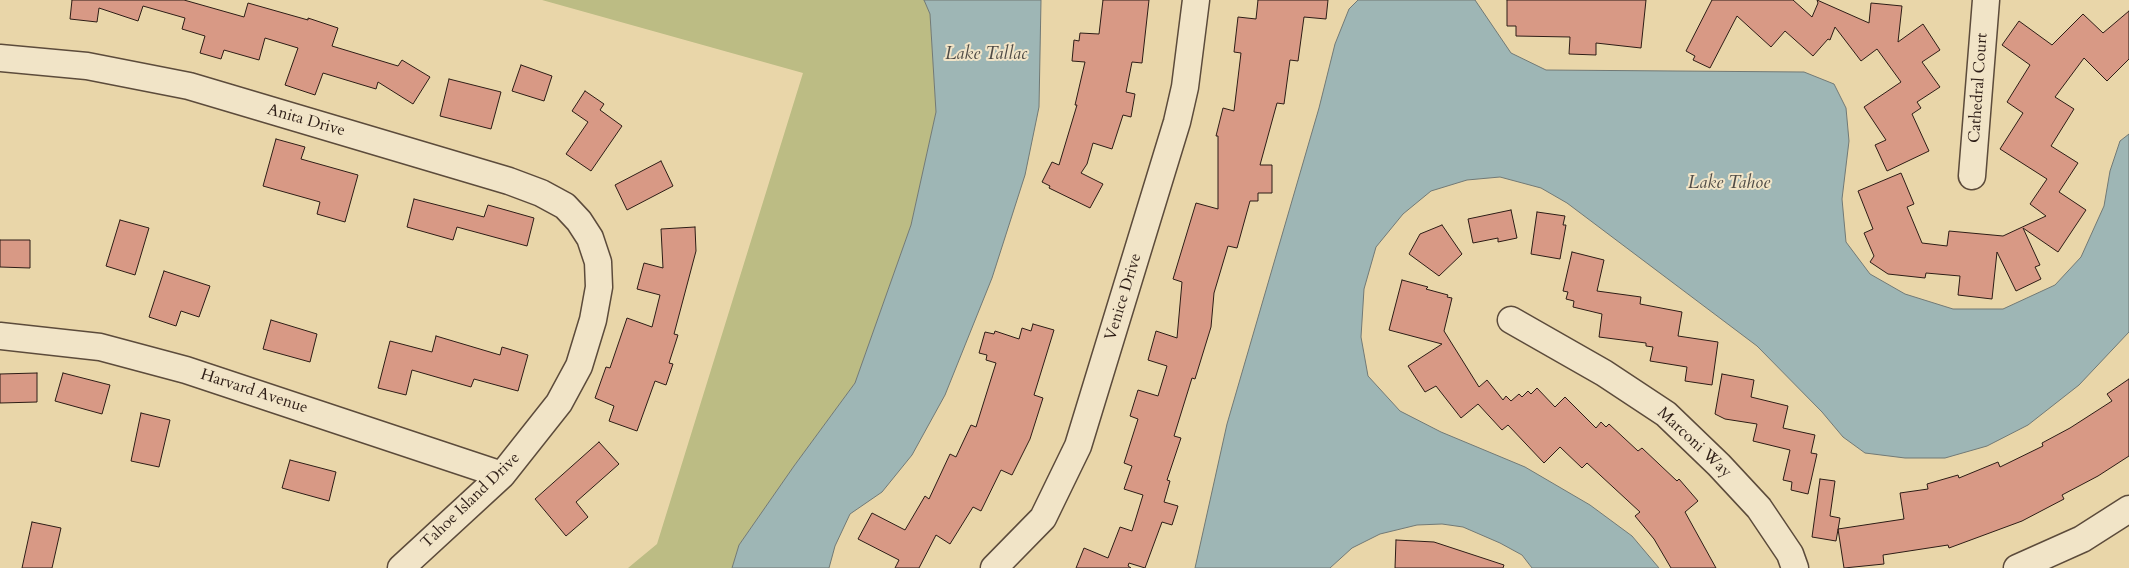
<!DOCTYPE html>
<style>
body{margin:0}
canvas{display:block;background:#e9d6a9}
</style>
<canvas width="2129" height="568"></canvas>
<script>
const ctx = document.querySelector('canvas').getContext('2d');
ctx.lineJoin = 'round';
function paint(path, color) {
  ctx.fillStyle = color;
  ctx.fill(path, 'evenodd');
}
function shape(rows) {
  const path = new Path2D();
  for (const r of rows) {
    path.moveTo(r[0], r[1]);
    for (let i = 2; i < r.length; i += 2) path.lineTo(r[i], r[i + 1]);
  }
  return path;
}
function trace(path, color, width, dash) {
  ctx.strokeStyle = color;
  ctx.lineWidth = width;
  ctx.lineCap = dash ? 'butt' : 'round';
  ctx.setLineDash(dash || []);
  ctx.stroke(path);
}
function drawText(font, color, halo, rows, align = 'center') {
  ctx.font = font + ' Cardo,serif';
  ctx.lineWidth = 4;
  ctx.setLineDash([]);
  ctx.textBaseline = 'middle';
  ctx.strokeStyle = halo;
  ctx.fillStyle = color;
  for (const [text, x, y, turn = 0] of rows) {
    ctx.save();
    ctx.translate(x, y);
    ctx.rotate((+turn || 0) * Math.PI / 180);
    ctx.textAlign = isNaN(turn) ? turn : align;
    if (halo) ctx.strokeText(text, 0, 0);
    ctx.fillText(text, 0, 0);
    ctx.restore();
  }
}
const green = shape([
 [542,0,924,0,930,14,936,112,911,225,855,383,794,466,739,545,732,568,628,568,657,544,803,73]
]);
const water = shape([
 [924,0,1041,0,1039,107,1025,175,992,278,945,395,912,455,882,492,850,514,835,546,829,568,732,568,739,545,794,466,855,383,911,225,936,112,930,14,924,0],
 [1358,0,1475,0,1511,53,1546,70,1804,72,1834,84,1846,108,1849,141,1842,199,1846,242,1870,274,1905,294,1953,309,2003,309,2055,285,2081,257,2104,206,2110,171,2120,141,2129,134,2129,332,2079,385,2028,425,1987,446,1945,458,1905,458,1865,453,1843,437,1822,412,1757,346,1567,203,1541,188,1500,177,1467,180,1431,191,1403,214,1376,247,1364,289,1361,337,1368,376,1400,411,1441,432,1525,467,1590,505,1632,536,1659,568,1532,568,1522,555,1500,543,1463,527,1442,524,1417,525,1380,534,1352,548,1330,568,1195,568,1227,424,1319,108,1335,44,1349,9,1358,0]
]);
const building = shape([
 [72,0,184,0,244,17,248,3,308,20,308,18,338,28,332,46,398,66,402,60,430,77,413,104,378,82,376,89,323,73,315,95,285,85,298,48,265,38,259,60,224,50,221,59,200,53,205,36,182,29,185,18,143,6,138,21,99,8,97,22,70,19,72,0],
 [1103,0,1149,0,1142,63,1132,62,1126,92,1135,94,1131,117,1123,115,1112,149,1093,143,1087,164,1081,173,1103,184,1090,208,1049,188,1050,186,1042,182,1052,162,1059,165,1077,105,1075,105,1085,62,1072,61,1074,40,1079,41,1080,33,1099,34,1103,0],
 [1258,0,1328,0,1326,19,1304,17,1298,61,1290,60,1284,104,1277,103,1260,165,1272,165,1272,193,1258,193,1258,201,1250,201,1237,248,1228,246,1214,293,1211,327,1195,379,1192,378,1174,436,1181,438,1167,480,1170,481,1164,502,1178,506,1172,525,1162,522,1145,568,1129,563,1128,566,1131,568,1076,568,1084,548,1108,558,1120,527,1132,531,1143,495,1124,489,1132,466,1124,463,1138,419,1130,416,1138,390,1158,396,1167,366,1148,360,1156,331,1177,338,1182,282,1173,279,1196,203,1218,209,1218,136,1216,136,1223,108,1234,111,1241,53,1234,52,1238,17,1256,19,1258,0],
 [1507,0,1646,0,1641,48,1596,43,1596,55,1569,54,1570,37,1516,36,1516,26,1507,26,1507,0],
 [1712,0,1793,0,1812,17,1818,3,1817,0,1869,23,1871,3,1902,6,1898,42,1923,24,1940,50,1922,62,1940,87,1917,102,1921,108,1912,114,1929,151,1887,171,1875,145,1886,140,1864,107,1901,82,1877,49,1861,61,1835,27,1830,40,1828,39,1813,56,1785,31,1771,47,1737,16,1710,68,1693,60,1695,56,1686,51,1712,0],
 [2129,11,2129,59,2107,81,2084,58,2055,97,2074,109,2051,146,2078,163,2059,192,2086,210,2058,252,2023,228,2040,265,2035,267,2041,279,2016,291,1997,252,1992,299,1958,295,1960,276,1926,273,1925,278,1888,274,1870,262,1874,256,1864,233,1873,229,1858,191,1901,173,1914,204,1907,207,1922,243,1947,246,1949,231,2003,236,2046,216,2030,204,2047,179,2000,149,2023,113,2007,102,2030,65,2002,45,2019,21,2052,45,2083,14,2103,33,2129,11],
 [521,65,552,76,544,101,512,91,521,65],
 [449,79,501,92,491,129,440,116,449,79],
 [585,91,604,104,600,110,622,126,591,171,566,154,588,122,572,111,585,91],
 [276,139,305,147,301,159,358,175,345,222,317,214,320,202,263,186,276,139],
 [661,161,673,186,627,210,615,185,661,161],
 [414,199,484,217,488,205,534,218,527,246,457,227,453,240,407,227,414,199],
 [1511,210,1517,238,1498,242,1498,238,1473,243,1468,219,1511,210],
 [1537,212,1565,216,1563,225,1566,225,1560,259,1531,254,1537,212],
 [120,220,149,228,135,275,106,266,120,220],
 [1442,225,1462,254,1439,276,1409,254,1420,234,1442,225],
 [695,227,696,251,674,334,678,335,669,363,673,364,666,385,655,381,637,431,609,421,614,406,595,398,606,367,610,368,627,318,652,327,660,295,637,289,644,263,663,268,661,229,695,227],
 [0,240,30,240,30,268,0,267,0,240],
 [1572,252,1604,260,1597,291,1641,297,1640,304,1682,312,1678,336,1718,342,1712,385,1685,381,1687,367,1650,361,1653,347,1646,346,1646,343,1599,337,1602,314,1573,307,1574,301,1566,299,1568,292,1563,291,1572,252],
 [164,271,210,286,199,317,181,311,176,326,149,317,164,271],
 [1402,280,1428,287,1426,289,1448,295,1447,297,1452,298,1444,331,1479,387,1487,380,1503,400,1506,396,1511,401,1519,394,1522,397,1528,391,1531,394,1537,388,1555,407,1565,397,1596,428,1601,422,1606,427,1609,424,1638,451,1642,448,1677,481,1679,479,1698,501,1685,512,1716,568,1671,568,1654,539,1635,516,1640,512,1587,463,1582,468,1560,447,1544,463,1508,425,1502,430,1478,404,1461,418,1436,386,1425,392,1408,366,1442,344,1389,330,1402,280],
 [271,320,317,334,310,362,263,349,271,320],
 [1033,324,1054,330,1034,395,1043,398,1030,439,1012,475,1001,470,981,511,973,507,950,544,936,535,919,568,895,568,899,560,858,539,872,513,905,530,925,496,929,499,950,454,956,457,971,425,976,427,996,363,986,360,987,355,979,353,985,332,994,334,995,331,1019,339,1022,328,1031,331,1033,324],
 [436,336,500,355,502,347,528,355,518,391,474,379,471,387,412,370,406,395,378,388,390,341,432,352,436,336],
 [37,373,37,402,0,403,0,374,37,373],
 [63,373,110,385,102,414,55,401,63,373],
 [1722,374,1754,380,1751,397,1788,406,1783,428,1815,435,1811,453,1817,454,1808,494,1791,490,1792,482,1783,480,1790,450,1753,441,1757,424,1725,419,1715,414,1722,374],
 [2129,379,2129,456,2098,476,2062,495,2064,499,2022,521,1949,548,1948,545,1883,555,1884,564,1844,568,1838,529,1904,519,1900,493,1928,489,1927,484,1958,475,1959,478,1998,462,2000,467,2043,446,2042,443,2070,428,2112,401,2107,394,2129,379],
 [141,413,170,420,159,467,131,461,141,413],
 [599,442,619,464,576,502,588,517,566,536,535,499,599,442],
 [290,460,336,472,329,501,282,488,290,460],
 [1820,479,1835,481,1830,516,1840,518,1836,541,1812,537,1820,479],
 [32,522,61,528,52,568,22,568,32,522],
 [1396,540,1434,542,1504,565,1503,568,1395,568,1396,540]
]);
const minor = shape([
 [0,58,87,66,189,86,509,181,541,193,565,206,579,221,590,238,598,262,599,287,593,320,579,366,559,403,502,475,401,568],
 [1972,176,1986,0],
 [1511,320,1604,373,1666,414,1719,465,1759,508,1790,554,1795,568],
 [0,336,100,347,186,370,502,475],
 [994,568,1043,518,1078,446,1177,122,1185,87,1196,0],
 [2017,568,2082,539,2129,509]
]);
const streetNames = [
 ["Cathedral Court",1979,88,-86],
 ["Anita Drive",306,121,16],
 ["Venice Drive",1124,297,-73],
 ["Harvard Avenue",254,392,18],
 ["Marconi Way",1694,443,43],
 ["Tahoe Island Drive",471,501,-44]
];
const waterNames = [
 ["Lake Tallac",986,55],
 ["Lake Tahoe",1729,184]
];
paint(green, '#bcbc84');
paint(water, '#9eb6b5');
trace(water, '#717975', 1);
paint(building, '#d89985');
trace(building, '#2d1d16', 1);
trace(minor, '#5c4b3b', 29);
trace(minor, '#f1e4c7', 26);
drawText('16px', '#2d1d16', '#f1e4c7', streetNames);
drawText('italic 18px', '#4f4b46', '#f1e4c7', waterNames);
</script>
